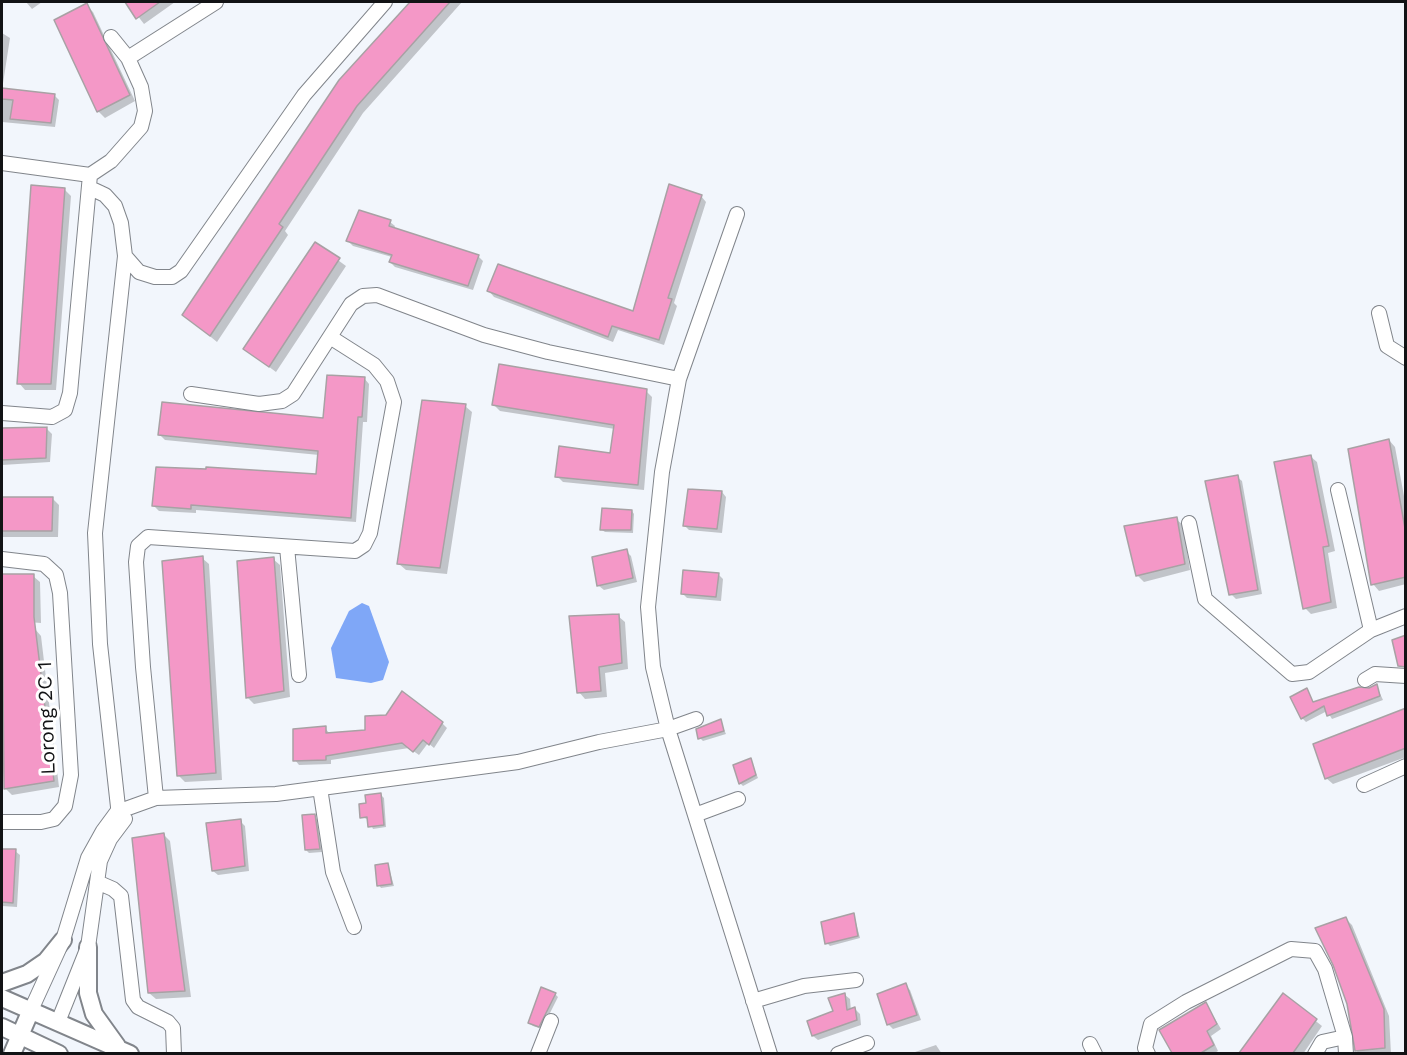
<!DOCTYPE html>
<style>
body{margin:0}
#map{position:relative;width:1407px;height:1055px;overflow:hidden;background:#f2f6fc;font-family:"Work Sans",sans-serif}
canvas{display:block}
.frame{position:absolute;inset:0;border:3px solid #121315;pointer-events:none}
</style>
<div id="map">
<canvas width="1407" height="1055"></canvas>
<div class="frame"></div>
</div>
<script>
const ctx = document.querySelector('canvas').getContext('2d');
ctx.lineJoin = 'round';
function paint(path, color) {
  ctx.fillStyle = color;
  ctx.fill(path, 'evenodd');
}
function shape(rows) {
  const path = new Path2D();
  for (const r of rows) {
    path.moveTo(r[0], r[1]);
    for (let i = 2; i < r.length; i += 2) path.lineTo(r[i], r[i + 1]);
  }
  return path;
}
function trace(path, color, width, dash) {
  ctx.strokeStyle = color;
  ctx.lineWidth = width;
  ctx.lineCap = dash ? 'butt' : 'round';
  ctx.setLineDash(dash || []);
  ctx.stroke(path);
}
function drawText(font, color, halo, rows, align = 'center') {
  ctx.font = font + ' "Work Sans",sans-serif';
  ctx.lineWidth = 6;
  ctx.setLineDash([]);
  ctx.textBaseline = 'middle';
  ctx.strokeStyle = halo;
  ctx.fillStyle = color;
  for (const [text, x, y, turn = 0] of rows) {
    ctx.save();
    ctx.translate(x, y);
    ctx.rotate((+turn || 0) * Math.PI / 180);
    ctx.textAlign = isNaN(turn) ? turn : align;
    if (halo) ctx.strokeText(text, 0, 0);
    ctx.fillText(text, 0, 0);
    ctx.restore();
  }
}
const water = shape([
 [362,603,369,606,389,662,383,680,371,683,336,678,331,648,349,611]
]);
const shadow = shape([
 [26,2,42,2,32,9],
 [127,2,175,2,144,24],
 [410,2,462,2,363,113,285,231,288,235,217,342,184,315,340,81],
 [86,5,93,12,135,101,105,118,98,111],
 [2,33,10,38,2,90,54,95,59,100,55,127,2,122],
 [65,190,71,196,56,390,25,390,19,383],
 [701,196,706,202,674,303,677,306,664,345,618,330,613,342,494,297,489,291,634,313],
 [390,222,395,226,394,229,478,256,483,261,473,290,395,267,390,262,392,257,353,246,348,241],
 [316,244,346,266,276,372,245,349],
 [364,378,369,384,367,422,363,422,356,522,196,510,196,513,159,511,153,505,317,476,319,455,165,440,159,434,324,420],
 [646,391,652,397,644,490,563,482,557,476,611,454,615,429,500,411,494,405],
 [465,406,472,412,447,574,406,570,399,564],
 [47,429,52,434,50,462,2,465,2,430],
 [1389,440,1395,447,1406,507,1406,584,1379,591,1373,584],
 [1310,456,1317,462,1335,551,1328,553,1337,608,1311,614,1305,608,1292,554,1276,463],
 [1237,477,1242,481,1262,594,1236,599,1231,594],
 [722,492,726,497,722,533,689,530,684,525],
 [52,498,59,505,58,537,2,537,2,499],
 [632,511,634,514,633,533,605,532,602,530],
 [1176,519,1183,525,1190,570,1144,582,1137,575],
 [626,551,631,556,637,582,604,590,599,586,593,558],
 [202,558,209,564,222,780,185,782,178,775],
 [273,559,280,565,290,697,254,704,247,697],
 [718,574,723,579,721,601,687,598,683,594],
 [2,575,33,576,40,582,41,623,2,620],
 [618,616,625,622,628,669,605,673,607,697,585,699,579,692],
 [35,629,41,636,59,787,12,795,5,788,2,759,2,633],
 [1376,685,1383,700,1332,719,1327,711,1306,722,1302,718,1306,690,1314,703],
 [1406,710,1406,757,1333,784,1326,778],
 [720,721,726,734,703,741,700,738,697,730],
 [442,723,447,728,434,748,428,743,419,755,409,748,331,760,331,764,299,765,295,760,325,728,330,734],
 [750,759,758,778,743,786,740,783],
 [381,795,384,798,386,827,373,829,369,820,362,817,368,804],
 [314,816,317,819,322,852,309,853,306,850],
 [240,821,245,826,249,871,218,875,213,871],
 [163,834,170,841,191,997,156,999,149,993],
 [2,851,15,851,20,855,17,907,2,906],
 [388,865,394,886,381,888,379,885],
 [854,915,860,938,830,946,827,943],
 [1346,919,1352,925,1389,1016,1391,1054,1359,1054,1356,1050],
 [905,985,910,990,921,1020,893,1029,888,1024],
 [555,994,558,997,542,1029,533,1026,530,1023],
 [845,995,850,999,851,1011,855,1009,860,1014,861,1025,818,1040,813,1036,835,1012],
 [1283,995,1322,1026,1303,1054,1240,1054],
 [1206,1004,1221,1029,1211,1036,1218,1051,1213,1054,1174,1054,1161,1030],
 [936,1045,942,1054,909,1054]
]);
const building = shape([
 [125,2,160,2,136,19,125,2],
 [410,2,450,2,357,106,279,224,283,227,210,336,182,315,339,80,410,2],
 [87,3,130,95,97,112,54,20,87,3],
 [2,88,55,94,51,123,10,119,13,100,2,99,2,88],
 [669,184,702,195,668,298,672,299,659,340,612,326,608,337,487,291,498,264,633,311,669,184],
 [31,185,65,188,51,384,17,384,31,185],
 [359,210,391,220,389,226,479,255,468,286,389,262,392,255,346,241,359,210],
 [315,242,340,258,269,367,243,349,315,242],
 [499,364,647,389,638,485,555,477,559,446,610,453,614,425,492,405,499,364],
 [327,375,365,377,362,417,358,417,351,518,191,505,191,509,152,506,156,467,206,469,206,467,316,474,318,451,158,435,162,402,323,418,327,375],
 [422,400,466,404,440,568,397,564,422,400],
 [47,427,46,458,2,460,2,428,47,427],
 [1389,439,1406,534,1406,577,1371,585,1348,449,1389,439],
 [1311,455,1329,546,1323,547,1331,602,1303,609,1274,462,1311,455],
 [1238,475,1258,590,1229,595,1205,481,1238,475],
 [688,489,722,491,717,529,683,526,688,489],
 [2,497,53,497,52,531,2,531,2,497],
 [602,508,632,510,631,530,600,530,602,508],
 [1177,517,1185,564,1136,576,1124,526,1177,517],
 [627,549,633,578,597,586,592,557,627,549],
 [203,556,216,773,177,776,162,561,203,556],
 [274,557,284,691,246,698,237,561,274,557],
 [683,570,719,573,716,597,681,594,683,570],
 [2,574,34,574,34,617,54,781,4,789,2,574],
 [619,614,622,663,599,667,601,691,577,693,569,616,619,614],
 [1406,635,1406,667,1398,666,1392,640,1406,635],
 [1377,684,1380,696,1327,716,1324,706,1301,719,1290,697,1307,688,1313,702,1359,687,1369,688,1377,684],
 [402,691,443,722,429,745,423,740,413,752,402,743,326,756,326,760,293,761,293,729,326,726,326,733,365,730,365,716,386,715,402,691],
 [1406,708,1406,748,1325,779,1313,744,1406,708],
 [721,719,724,731,698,739,696,729,721,719],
 [751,758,756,775,739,784,733,765,751,758],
 [381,793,384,825,368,827,367,817,360,818,359,804,366,803,365,795,381,793],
 [315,814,320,849,305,850,302,815,315,814],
 [241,819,245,866,212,871,206,823,241,819],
 [164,833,185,991,148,993,132,838,164,833],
 [2,849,16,849,13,903,2,902,2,849],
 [388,863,392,884,377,886,375,865,388,863],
 [854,913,858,936,825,944,821,922,854,913],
 [1346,917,1384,1009,1385,1048,1355,1051,1347,1004,1333,965,1315,928,1346,917],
 [906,983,917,1015,887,1025,877,994,906,983],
 [541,987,556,993,539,1027,528,1023,541,987],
 [845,993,847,1010,855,1007,857,1020,812,1036,807,1021,833,1011,828,998,845,993],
 [1283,993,1317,1019,1293,1053,1239,1053,1283,993],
 [1206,1002,1217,1024,1207,1031,1214,1045,1201,1053,1172,1053,1159,1030,1206,1002]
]);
const minor = shape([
 [128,58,216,2],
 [2,163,90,175],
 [90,175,111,161,141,127,145,111,141,87,128,58,111,37],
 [90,188,105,195,115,206,121,223,125,256,139,272,155,277,172,277,181,271,304,95,385,2],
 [737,214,679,379,662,472,648,607,653,667,668,729,770,1054],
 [1379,313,1387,346,1406,358],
 [191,394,259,404,282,401,293,394,351,304,363,296,377,295,484,335,548,352,679,379],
 [2,413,52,417,65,410,70,393,90,175],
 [1338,490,1371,630],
 [1189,523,1205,599,1292,674,1309,672,1371,630,1406,616],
 [287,547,299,675],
 [2,559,44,564,56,575,60,593,71,775,65,806,54,819,41,822,2,822],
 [1365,680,1375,674,1406,676],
 [1364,785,1406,766],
 [320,788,333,872,354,927],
 [156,798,143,667,136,562,138,546,148,537,355,551,364,545,370,533,394,402,387,381,374,365,330,337],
 [695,815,738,799],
 [120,825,100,644,95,533,125,256],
 [97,882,113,889,121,896,133,1000,138,1007,168,1022,173,1028,174,1054],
 [753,1001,804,986,856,980],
 [31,1010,63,940,88,858,103,831,117,812,156,798,276,794,518,762,599,742,668,729,696,719],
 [58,1022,88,947,100,861,110,839,125,819],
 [1090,1044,1095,1054],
 [538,1054,551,1021],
 [838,1054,867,1043],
 [1148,1054,1145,1048,1151,1024,1186,1002,1291,949,1315,951,1325,969,1345,1037,1346,1054],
 [1315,1054,1322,1042,1345,1037]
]);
const major = shape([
 [88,947,88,993,94,1014,117,1046],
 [2,983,27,974,46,961,63,940],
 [2,998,130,1054],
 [2,1027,59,1054],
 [12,1054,31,1010]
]);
const streetNames = [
 ["Lorong 2C 1",47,718,-92]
];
paint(water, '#7fa7f7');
paint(shadow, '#0003');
paint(building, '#f498c7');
trace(building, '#a8a1a4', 1.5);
trace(minor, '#81858b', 16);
trace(major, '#81858b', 20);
trace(minor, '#fff', 14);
trace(major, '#fff', 16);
drawText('20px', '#121315', '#fff', streetNames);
</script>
